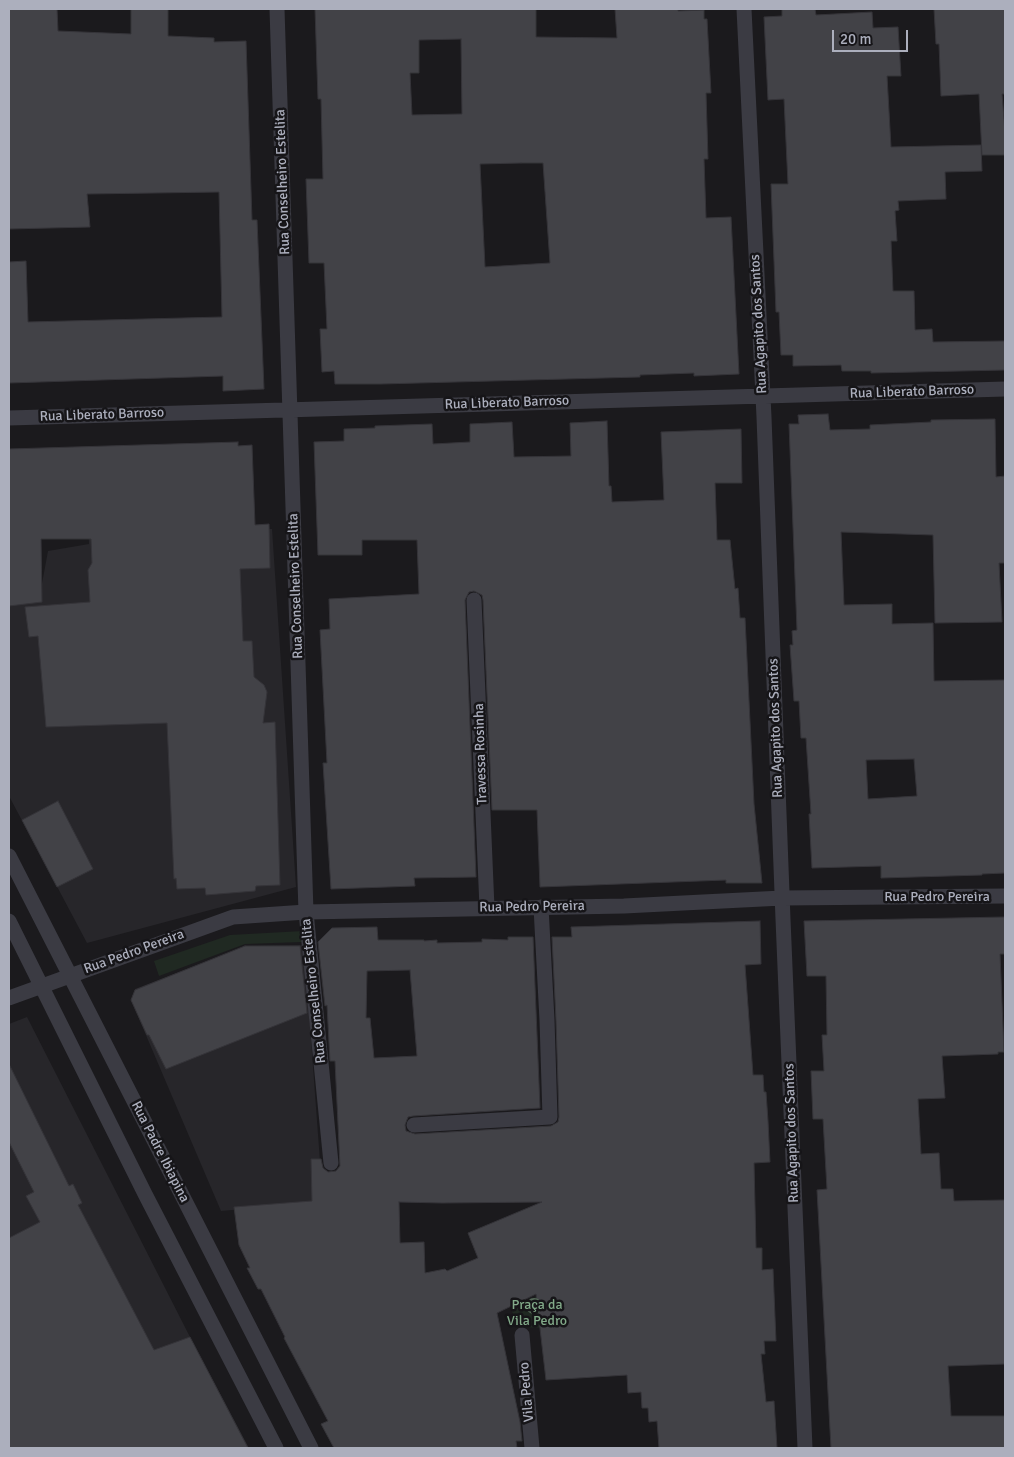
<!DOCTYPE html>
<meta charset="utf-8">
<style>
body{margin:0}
#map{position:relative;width:1014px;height:1457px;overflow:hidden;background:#1b1a1d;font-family:Signika,sans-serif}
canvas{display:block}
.frame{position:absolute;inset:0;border:10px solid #acafbd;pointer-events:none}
.scale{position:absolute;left:832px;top:30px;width:76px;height:22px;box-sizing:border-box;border:2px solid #acafbd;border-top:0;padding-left:6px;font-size:15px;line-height:18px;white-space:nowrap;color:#acafbd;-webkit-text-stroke:4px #161518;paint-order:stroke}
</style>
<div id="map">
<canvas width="1014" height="1457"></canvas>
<div class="frame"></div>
<div class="scale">20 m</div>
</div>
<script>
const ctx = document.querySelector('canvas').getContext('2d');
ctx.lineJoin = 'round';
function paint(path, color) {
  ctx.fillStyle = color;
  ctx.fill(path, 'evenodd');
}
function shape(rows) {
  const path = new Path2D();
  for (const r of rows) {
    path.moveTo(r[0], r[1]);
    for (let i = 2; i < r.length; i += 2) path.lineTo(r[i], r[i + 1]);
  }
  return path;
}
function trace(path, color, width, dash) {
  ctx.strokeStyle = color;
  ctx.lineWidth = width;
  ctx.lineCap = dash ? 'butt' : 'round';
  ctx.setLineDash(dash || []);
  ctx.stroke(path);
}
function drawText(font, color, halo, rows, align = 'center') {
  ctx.font = font + ' Signika,sans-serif';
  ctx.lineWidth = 5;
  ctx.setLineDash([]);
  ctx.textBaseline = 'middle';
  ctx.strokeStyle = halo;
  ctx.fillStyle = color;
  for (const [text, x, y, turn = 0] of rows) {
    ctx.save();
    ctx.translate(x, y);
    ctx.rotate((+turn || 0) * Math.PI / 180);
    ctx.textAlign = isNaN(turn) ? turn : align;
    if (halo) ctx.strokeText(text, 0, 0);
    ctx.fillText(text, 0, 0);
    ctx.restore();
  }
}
const built = shape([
 [88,523,272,529,296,887,87,943,9,796,9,593,41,589,48,551,89,544],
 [304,945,323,1202,221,1211,131,1000,135,989,246,946],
 [27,1017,190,1337,249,1448,9,1448,9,1024]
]);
const green = shape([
 [303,931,302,942,245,944,159,976,154,961,230,935],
 [541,1294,553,1328,517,1327,512,1311]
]);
const building = shape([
 [9,9,57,9,58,31,131,34,131,9,168,9,168,36,214,38,214,42,246,41,252,220,257,220,264,389,223,391,223,376,9,383,9,262,26,261,28,322,222,317,219,192,87,194,90,227,9,229,9,9],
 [315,9,536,9,536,37,617,38,615,9,678,9,678,11,704,10,704,19,707,19,711,93,706,93,708,159,704,159,706,218,731,217,739,374,694,376,694,373,640,375,640,377,381,384,335,384,334,371,322,372,320,329,327,329,324,263,309,263,306,179,323,179,321,99,318,99,315,9],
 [461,39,462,114,412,115,410,73,419,73,419,40,461,39],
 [521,163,543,163,550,263,485,267,480,164,521,163],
 [782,9,815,9,816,15,872,12,873,28,898,27,901,76,887,76,891,147,981,145,982,171,945,172,946,199,898,201,899,210,895,211,897,241,891,241,893,291,914,291,915,330,932,329,933,342,1005,341,1005,370,871,373,871,371,842,371,841,365,793,366,793,355,781,355,779,312,776,312,771,184,788,184,784,99,768,100,764,17,782,16,782,9],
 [934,9,1005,9,1005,94,1002,94,1005,132,1005,155,982,155,979,94,941,96,939,44,936,44,934,9],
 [828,414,830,430,870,429,870,425,931,422,931,420,995,419,996,477,1005,476,1005,563,999,563,1002,622,935,623,933,535,841,532,844,605,892,604,892,624,933,623,934,681,1005,680,1005,873,982,874,982,875,881,878,881,866,812,868,809,814,811,814,806,738,801,738,799,701,794,701,790,645,793,645,792,631,797,630,789,424,799,424,798,415,828,414],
 [914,759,917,796,868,799,866,760,914,759],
 [607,421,609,486,611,486,612,502,664,500,661,432,741,429,742,483,715,483,717,540,730,540,735,589,738,588,740,618,745,618,754,804,762,883,726,883,726,880,540,887,537,810,492,810,483,600,482,595,474,591,469,592,465,600,476,877,414,878,415,886,331,889,323,763,327,763,320,630,330,629,329,599,419,594,417,540,362,540,362,555,318,555,314,442,344,441,344,429,375,428,375,426,432,424,433,444,470,442,470,424,512,422,514,457,571,456,570,423,607,421],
 [238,442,238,446,252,445,255,525,269,524,270,568,240,569,243,641,252,641,254,677,264,685,267,692,263,723,275,722,280,885,256,886,255,891,206,895,205,888,177,889,176,878,174,879,167,723,46,727,38,636,29,637,25,607,90,602,88,570,92,563,91,539,41,539,42,602,9,606,9,449,238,442],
 [58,801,93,869,57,887,22,820,58,801],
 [1005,917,1005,954,1000,954,1004,1052,998,1052,998,1054,942,1056,945,1098,918,1099,921,1154,939,1153,941,1189,953,1189,954,1201,1005,1200,1005,1364,948,1366,951,1416,1005,1416,1005,1448,831,1448,817,1190,827,1189,823,1119,813,1119,811,1071,824,1071,822,1035,827,1035,826,976,807,976,804,921,1005,917],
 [760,921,761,964,745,965,753,1075,763,1075,764,1092,766,1092,768,1121,770,1162,754,1163,756,1248,762,1248,762,1270,773,1269,776,1341,764,1341,765,1354,761,1354,766,1402,774,1401,777,1448,659,1448,657,1421,649,1422,648,1408,642,1408,641,1392,628,1393,627,1375,546,1380,536,1294,497,1313,520,1422,522,1441,516,1441,517,1448,334,1448,321,1424,328,1421,284,1338,285,1337,261,1289,258,1289,247,1268,250,1268,239,1245,234,1207,312,1201,311,1159,321,1159,323,1168,328,1172,336,1171,340,1166,335,1061,330,1061,327,1005,325,1006,318,942,332,928,377,927,378,940,424,940,424,941,437,940,437,943,482,942,482,939,508,940,508,937,533,937,540,1108,413,1116,408,1117,405,1125,406,1131,415,1134,551,1126,558,1122,559,1117,556,1020,552,937,572,937,571,927,760,921],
 [410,970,417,1056,374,1058,370,1018,366,1018,367,971,410,970],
 [399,1202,442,1203,542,1202,468,1233,478,1258,447,1271,445,1269,425,1273,424,1242,400,1243,399,1202],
 [245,946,300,946,307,1013,166,1069,149,1035,147,1035,131,1000,135,990,245,946],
 [9,1064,69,1186,73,1184,82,1203,78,1205,154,1350,190,1337,248,1448,9,1448,9,1238,40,1222,26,1196,34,1192,9,1142,9,1064]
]);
const minor = shape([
 [277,9,306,912,331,1163],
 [744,9,764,417,783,919,805,1448],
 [9,418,1005,389],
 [474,600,487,908],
 [9,856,311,1448],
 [9,921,145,1194,276,1448],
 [9,998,233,917,306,912,624,906,782,898,1005,896],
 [414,1125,550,1117,547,1020,541,907],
 [522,1335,532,1448]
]);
const trees = [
 [534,1306]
];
const streetNames = [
 ["Rua Conselheiro Estelita",283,182,-92],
 ["Rua Agapito dos Santos",759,324,-93],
 ["Rua Liberato Barroso",912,392,-2],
 ["Rua Liberato Barroso",507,403,-2],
 ["Rua Liberato Barroso",102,415,-2],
 ["Rua Conselheiro Estelita",296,586,-92],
 ["Rua Agapito dos Santos",776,728,-92],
 ["Travessa Rosinha",481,754,-92],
 ["Rua Pedro Pereira",937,897],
 ["Rua Pedro Pereira",532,907,-1],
 ["Rua Pedro Pereira",134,952,-20],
 ["Rua Conselheiro Estelita",314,991,-96],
 ["Rua Agapito dos Santos",792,1133,-92],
 ["Rua Padre Ibiapina",160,1152,63],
 ["Vila Pedro",527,1392,-95]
];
const parkNames = [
 ["Praça da",537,1305],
 ["Vila Pedro",537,1321]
];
paint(built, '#27262a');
paint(green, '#202922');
paint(building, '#424247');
trace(building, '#353439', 1);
trace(minor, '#3b3b43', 15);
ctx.fillStyle = '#546958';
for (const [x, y] of trees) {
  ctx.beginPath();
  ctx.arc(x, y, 8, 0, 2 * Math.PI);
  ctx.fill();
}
drawText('14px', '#acafbd', '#161518', streetNames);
drawText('14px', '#82aa89', '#161518', parkNames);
</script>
